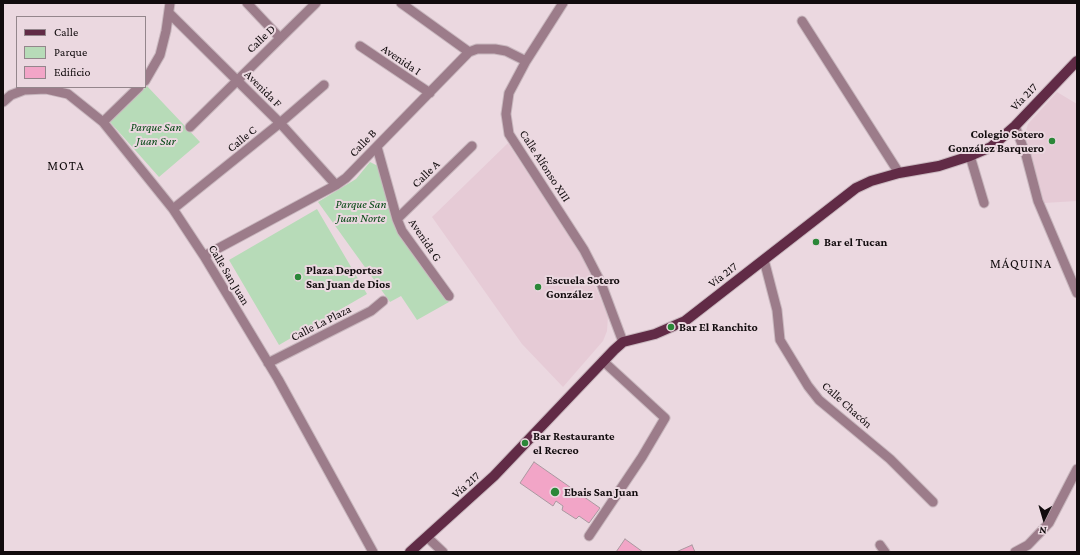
<!DOCTYPE html>
<meta charset="utf-8">
<style>
body{margin:0}
#map{position:relative;width:1080px;height:555px;overflow:hidden;background:#ebd8e0;font-family:"Crimson Pro",serif}
canvas{display:block}
.frame{position:absolute;inset:0;border:4px solid #110b0d;pointer-events:none}
.legend{position:absolute;left:16px;top:16px;width:130px;height:72px;box-sizing:border-box;background:#ebd8e0;border:1px solid #94868c;margin:0;padding:5px 7px;list-style:none;font-size:12px;color:#110b0d}
.legend li{display:flex;align-items:center;gap:8px;height:20px}
.legend b{width:20px;border:1px solid #94868c}
.north{position:absolute;left:1024px;top:499px;width:40px;height:40px;-webkit-text-stroke:3px #ebd8e0;paint-order:stroke;rotate:185deg;font-size:11px;font-weight:700;line-height:16px;text-align:center;color:#110b0d}
.north::after{content:'';display:block;margin:auto;width:14px;height:18px;background:#110b0d;clip-path:polygon(50% 0,100% 100%,50% 72%,0 100%)}
</style>
<div id="map">
<canvas width="1080" height="555"></canvas>
<div class="frame"></div>
<ul class="legend">
<li><b style="height:5px;background:#612b46"></b>Calle</li>
<li><b style="height:11px;background:#b7dbb8"></b>Parque</li>
<li><b style="height:11px;background:#f2a5c7"></b>Edificio</li>
</ul>
<div class="north">N</div>
</div>
<script>
const ctx = document.querySelector('canvas').getContext('2d');
ctx.lineJoin = 'round';
function paint(path, color) {
  ctx.fillStyle = color;
  ctx.fill(path, 'evenodd');
}
function shape(rows) {
  const path = new Path2D();
  for (const r of rows) {
    path.moveTo(r[0], r[1]);
    for (let i = 2; i < r.length; i += 2) path.lineTo(r[i], r[i + 1]);
  }
  return path;
}
function trace(path, color, width, dash) {
  ctx.strokeStyle = color;
  ctx.lineWidth = width;
  ctx.lineCap = dash ? 'butt' : 'round';
  ctx.setLineDash(dash || []);
  ctx.stroke(path);
}
function drawText(font, color, halo, rows, align = 'center') {
  ctx.font = font + ' "Crimson Pro",serif';
  ctx.lineWidth = 4;
  ctx.setLineDash([]);
  ctx.textBaseline = 'middle';
  ctx.strokeStyle = halo;
  ctx.fillStyle = color;
  for (const [text, x, y, turn = 0] of rows) {
    ctx.save();
    ctx.translate(x, y);
    ctx.rotate((+turn || 0) * Math.PI / 180);
    ctx.textAlign = isNaN(turn) ? turn : align;
    if (halo) ctx.strokeText(text, 0, 0);
    ctx.fillText(text, 0, 0);
    ctx.restore();
  }
}
const built = shape([
 [1057,92,1077,104,1077,201,1044,203,1025,134,1028,124],
 [508,143,583,258,608,316,607,331,603,341,563,387,522,344,432,217]
]);
const green = shape([
 [147,86,200,142,159,177,110,122],
 [370,162,378,166,406,241,449,302,417,320,401,296,390,302,318,202,356,179],
 [317,209,367,294,279,345,229,260]
]);
const building = shape([
 [534,462,600,508,589,523,579,516,576,519,562,510,563,506,556,501,553,506,520,483,534,462],
 [625,539,643,552,616,552,625,539],
 [692,545,695,552,676,552,692,545]
]);
const minor = shape([
 [247,3,280,38],
 [401,3,469,52],
 [563,3,526,61,509,93,506,114,509,134,584,250,601,283,623,342],
 [169,13,280,123,336,185],
 [802,21,899,173],
 [360,46,430,93],
 [145,81,160,55,166,31,170,3],
 [3,102,11,95,24,90,46,89,68,94,103,122,173,209,204,256,278,379,373,552],
 [103,122,139,87],
 [1015,126,1026,155,1038,201,1077,293],
 [190,127,316,3],
 [377,147,397,219,402,231,449,296],
 [970,156,984,203],
 [173,209,280,123,324,85],
 [397,219,472,146],
 [204,256,336,185,346,178,469,52,477,49,495,49,506,51,526,61],
 [764,260,777,310,780,340,808,386,819,400,890,459,933,502],
 [268,363,371,311,383,301],
 [589,536,642,457,665,418,603,361],
 [427,537,443,552],
 [880,545,885,552],
 [1015,552,1028,545,1049,523,1077,469]
]);
const major = shape([
 [410,552,494,476,614,350,623,342,655,334,685,321,856,188,871,181,899,173,939,166,970,156,991,147,1015,126,1077,61]
]);
const markers = [
 [1052,141,4,"#2b8738"],
 [816,242,4,"#2b8738"],
 [298,277,4,"#2b8738"],
 [538,287,4,"#2b8738"],
 [671,327,4,"#2b8738"],
 [525,443,4,"#2b8738"],
 [555,492,5,"#2b8738"]
];
const streetNames = [
 ["Calle D",261,39,-44],
 ["Avenida I",401,60,34],
 ["Avenida F",263,89,45],
 ["Vía 217",1024,97,-46],
 ["Calle C",242,139,-39],
 ["Calle B",363,143,-46],
 ["Calle Alfonso XIII",545,166,57],
 ["Calle A",426,174,-44],
 ["Avenida G",425,240,56],
 ["Calle San Juan",229,275,59],
 ["Vía 217",723,275,-38],
 ["Calle La Plaza",321,323,-27],
 ["Calle Chacón",847,405,42],
 ["Vía 217",466,485,-42]
];
const parkNames = [
 ["Parque San",156,127],
 ["Juan Sur",156,141],
 ["Parque San",361,204],
 ["Juan Norte",361,218]
];
const poiNames = [
 ["Colegio Sotero",1044,134,"right"],
 ["González Barquero",1044,148,"right"],
 ["Bar el Tucan",824,242],
 ["Plaza Deportes",306,270],
 ["San Juan de Dios",306,284],
 ["Escuela Sotero",546,280],
 ["González",546,294],
 ["Bar El Ranchito",679,327],
 ["Bar Restaurante",533,436],
 ["el Recreo",533,450],
 ["Ebais San Juan",564,492]
];
const neighbourhoodNames = [
 ["MOTA",66,166],
 ["MÁQUINA",1021,264]
];
paint(built, '#e6cbd6');
paint(green, '#b7dbb8');
paint(building, '#f2a5c7');
trace(building, '#aa98a0', 1);
trace(minor, '#c8b7be', 11);
trace(major, '#c8b7be', 12);
trace(minor, '#9c7c8a', 9);
trace(major, '#612b46', 10);
for (const [x, y, r, color] of markers) {
  const dot = new Path2D();
  dot.arc(x, y, r, 0, 2 * Math.PI);
  ctx.fillStyle = color;
  ctx.fill(dot);
  trace(dot, '#ebd8e0', 1.5);
}
drawText('12px', '#110b0d', '#ebd8e0', streetNames);
drawText('italic 12px', '#044713', '#ebd8e0', parkNames);
drawText('bold 12px', '#110b0d', '#ebd8e0', poiNames, 'left');
ctx.letterSpacing = '1px';
drawText('13px', '#110b0d', '#ebd8e0', neighbourhoodNames);
ctx.letterSpacing = '0px';
</script>
